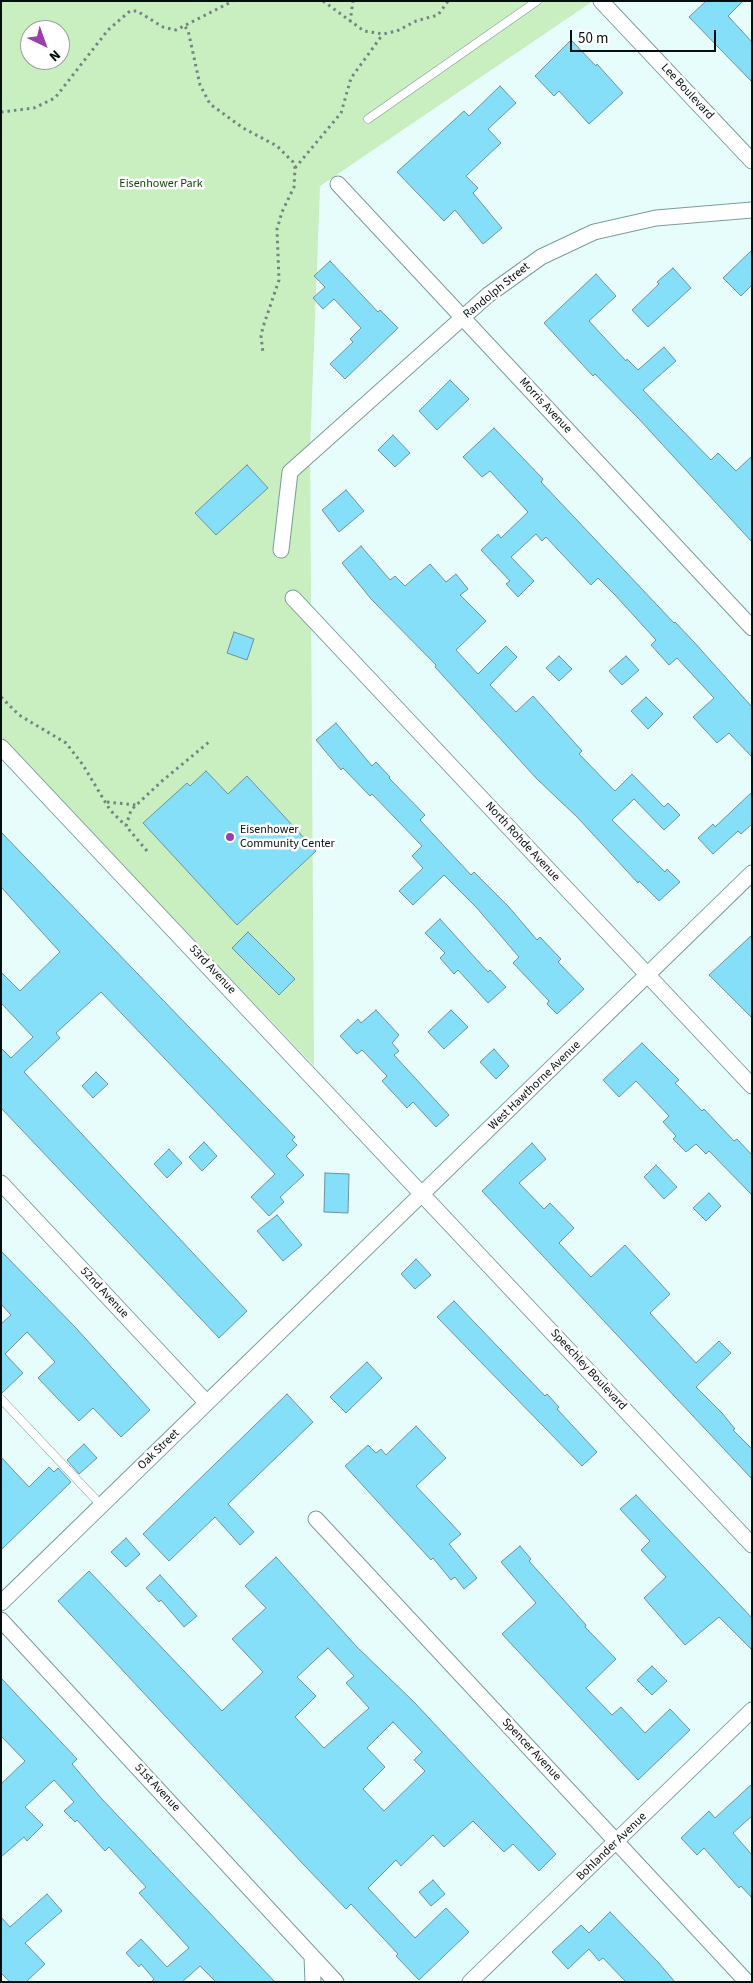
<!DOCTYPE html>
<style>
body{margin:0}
#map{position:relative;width:753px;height:1983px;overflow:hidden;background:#e6fdfc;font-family:"Source Sans 3",sans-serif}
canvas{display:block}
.frame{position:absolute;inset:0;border:2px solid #030f0f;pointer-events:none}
.north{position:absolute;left:20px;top:20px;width:50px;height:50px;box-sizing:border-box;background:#fff;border:1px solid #9a9f9f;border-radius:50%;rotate:138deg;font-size:14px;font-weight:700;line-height:20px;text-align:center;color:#030f0f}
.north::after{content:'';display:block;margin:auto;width:18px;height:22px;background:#9b40ab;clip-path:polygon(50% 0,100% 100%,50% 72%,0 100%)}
.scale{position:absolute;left:570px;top:30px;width:146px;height:22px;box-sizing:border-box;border:2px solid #030f0f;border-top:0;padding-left:6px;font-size:15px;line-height:18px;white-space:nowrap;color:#030f0f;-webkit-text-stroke:4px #fff;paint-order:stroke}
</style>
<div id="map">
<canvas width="753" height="1983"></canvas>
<div class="frame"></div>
<div class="north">N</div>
<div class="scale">50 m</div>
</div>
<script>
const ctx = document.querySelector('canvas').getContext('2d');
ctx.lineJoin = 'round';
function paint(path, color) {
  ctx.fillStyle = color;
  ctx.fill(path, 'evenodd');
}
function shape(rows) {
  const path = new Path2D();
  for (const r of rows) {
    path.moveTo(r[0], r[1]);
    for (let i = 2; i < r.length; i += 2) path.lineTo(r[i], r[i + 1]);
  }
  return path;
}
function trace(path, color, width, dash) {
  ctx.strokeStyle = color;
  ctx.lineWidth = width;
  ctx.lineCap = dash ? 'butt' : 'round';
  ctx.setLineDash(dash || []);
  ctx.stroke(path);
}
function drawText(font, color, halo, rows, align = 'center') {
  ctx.font = font + ' "Source Sans 3",sans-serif';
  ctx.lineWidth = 5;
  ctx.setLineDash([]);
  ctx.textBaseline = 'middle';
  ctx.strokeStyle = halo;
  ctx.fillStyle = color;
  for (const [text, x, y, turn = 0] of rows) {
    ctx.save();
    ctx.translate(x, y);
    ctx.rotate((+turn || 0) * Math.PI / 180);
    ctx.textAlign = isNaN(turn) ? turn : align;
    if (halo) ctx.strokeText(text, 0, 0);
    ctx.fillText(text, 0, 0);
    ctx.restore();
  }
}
const green = shape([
 [1,1,593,1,320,186,310,450,314,1066,1,737],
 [30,30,60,30,60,60,30,60]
]);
const building = shape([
 [706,1,743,1,728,16,752,42,752,82,689,17,706,1],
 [571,40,596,66,597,64,623,93,589,124,559,91,554,96,535,76,571,40],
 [500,86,516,103,488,129,501,143,466,176,478,188,473,193,502,228,483,244,455,210,444,221,397,172,464,111,469,116,500,86],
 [752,250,752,285,741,296,723,278,752,250],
 [330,261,378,312,380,310,398,328,345,379,330,364,353,342,350,339,361,328,334,299,323,309,313,298,325,287,314,276,330,261],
 [673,268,691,288,648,327,632,310,659,284,657,282,673,268],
 [596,274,616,296,589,321,626,361,627,359,638,370,664,347,676,361,643,390,711,460,718,453,736,471,752,456,752,542,638,418,595,374,593,376,544,323,596,274],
 [450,380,469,399,437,430,419,411,450,380],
 [494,428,543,479,541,482,674,623,675,622,694,642,752,707,752,757,729,733,717,743,693,717,714,698,677,658,669,665,651,645,656,640,615,595,598,578,591,585,546,537,542,541,536,534,511,557,534,581,518,597,506,584,510,581,481,550,498,534,501,538,528,512,490,471,482,477,463,457,494,428],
 [393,435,410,453,395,467,378,450,393,435],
 [247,465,268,488,216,535,195,513,247,465],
 [346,490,364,511,339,532,322,510,346,490],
 [361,546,390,580,395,576,405,586,430,564,446,582,456,574,468,589,460,595,486,621,456,650,478,674,506,646,517,657,490,685,516,712,533,696,582,751,579,754,615,791,632,774,664,807,668,803,680,815,664,830,634,799,612,820,665,872,667,869,680,882,659,901,639,881,638,883,578,818,536,778,435,667,436,665,371,599,342,563,361,546],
 [234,632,254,639,247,660,227,653,234,632],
 [559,656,572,669,559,681,546,668,559,656],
 [626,656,639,670,622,685,609,671,626,656],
 [646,697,663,714,648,729,631,711,646,697],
 [336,723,372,766,376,762,390,777,389,778,425,815,420,820,471,875,474,872,508,906,537,940,540,937,561,959,558,962,584,989,557,1014,547,1004,549,1001,513,963,519,957,476,907,444,875,413,905,399,891,423,868,412,856,422,846,372,794,370,796,343,768,341,770,316,740,336,723],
 [206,771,228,794,247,776,316,851,237,925,143,823,187,783,190,786,206,771],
 [752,792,752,824,741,834,738,831,713,854,698,838,713,824,715,827,752,792],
 [1,832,295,1137,292,1140,297,1145,286,1156,304,1175,280,1197,284,1202,269,1216,251,1197,275,1174,101,992,56,1033,60,1038,24,1072,247,1311,219,1338,1,1108,1,1048,11,1058,33,1037,1,1003,1,972,20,991,60,952,1,887,1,832],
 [440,919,488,972,490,970,506,987,488,1003,458,970,454,974,440,958,445,953,425,933,440,919],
 [248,932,295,979,279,995,232,948,248,932],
 [752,935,752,1018,709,975,752,935],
 [376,1010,399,1035,392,1043,399,1051,394,1055,449,1115,436,1127,413,1102,407,1108,382,1081,387,1076,362,1050,357,1054,340,1036,358,1019,361,1023,376,1010],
 [451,1010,468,1027,444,1049,428,1032,451,1010],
 [642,1043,679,1080,675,1083,702,1111,704,1109,734,1141,737,1139,752,1155,752,1195,709,1151,706,1154,696,1144,686,1152,673,1139,676,1136,663,1122,669,1116,636,1081,619,1097,603,1080,642,1043],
 [494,1049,509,1066,496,1079,480,1062,494,1049],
 [96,1072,108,1084,93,1098,82,1086,96,1072],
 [204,1142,217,1156,202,1171,189,1157,204,1142],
 [532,1143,546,1159,519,1183,544,1209,550,1203,574,1228,559,1243,591,1277,625,1245,670,1294,650,1313,696,1363,719,1341,731,1353,696,1387,722,1413,735,1429,733,1430,752,1449,752,1479,482,1191,532,1143],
 [169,1149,182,1163,167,1178,154,1164,169,1149],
 [656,1165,677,1187,664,1199,644,1177,656,1165],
 [325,1173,349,1174,348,1213,324,1212,325,1173],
 [709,1193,721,1206,706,1221,693,1208,709,1193],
 [277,1215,302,1245,283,1261,257,1231,277,1215],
 [1,1251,76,1328,150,1410,121,1437,93,1408,79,1421,38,1378,55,1362,27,1332,5,1354,23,1373,1,1394,1,1324,11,1315,1,1304,1,1251],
 [416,1259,431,1275,415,1289,401,1274,416,1259],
 [454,1301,545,1396,547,1394,559,1407,557,1409,597,1452,582,1466,437,1317,454,1301],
 [367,1362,382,1378,346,1413,330,1397,367,1362],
 [287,1394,313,1422,228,1504,254,1532,240,1545,215,1517,169,1561,143,1534,287,1394],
 [416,1426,446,1458,416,1486,461,1534,449,1544,477,1578,464,1589,455,1577,451,1580,433,1558,431,1560,345,1466,368,1445,376,1453,381,1449,386,1455,416,1426],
 [84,1444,97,1458,79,1474,67,1460,84,1444],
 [1,1457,29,1487,49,1467,54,1472,58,1468,71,1482,1,1550,1,1457],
 [636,1495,752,1618,752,1650,719,1617,685,1645,644,1598,666,1577,641,1550,650,1541,620,1509,636,1495],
 [126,1538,140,1554,126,1567,111,1552,126,1538],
 [520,1546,531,1559,529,1561,586,1625,585,1627,616,1659,586,1688,612,1715,621,1707,645,1733,670,1709,690,1730,638,1780,502,1634,536,1603,501,1562,520,1546],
 [276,1557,357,1647,414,1702,556,1854,539,1871,513,1844,504,1852,473,1821,444,1847,433,1835,401,1866,396,1860,368,1888,415,1938,446,1908,469,1932,419,1980,396,1956,398,1954,351,1904,346,1909,304,1865,58,1601,89,1571,222,1711,263,1672,232,1639,266,1608,245,1586,276,1557],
 [328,1648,354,1676,346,1683,369,1708,324,1748,295,1717,316,1696,297,1677,328,1648],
 [393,1722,422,1752,414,1760,425,1771,384,1811,363,1789,385,1767,367,1748,393,1722],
 [160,1575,197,1616,184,1627,161,1600,159,1602,146,1588,160,1575],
 [652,1666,667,1681,652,1695,637,1680,652,1666],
 [1,1678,77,1759,72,1764,101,1798,275,1982,216,1982,200,1966,182,1982,151,1982,154,1979,141,1964,139,1967,126,1953,141,1939,167,1967,189,1948,139,1893,146,1887,109,1847,105,1851,77,1820,75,1822,64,1811,74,1802,54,1780,25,1807,43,1825,27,1841,24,1837,1,1857,1,1784,25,1761,1,1736,1,1678],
 [752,1784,752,1816,733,1833,752,1855,752,1898,741,1886,739,1888,704,1848,697,1855,681,1838,709,1811,715,1818,752,1784],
 [433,1880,445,1894,431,1906,419,1892,433,1880],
 [47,1894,62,1911,25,1943,45,1964,26,1982,10,1982,1,1973,1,1917,10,1927,47,1894],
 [610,1912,658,1962,675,1982,626,1982,603,1958,599,1961,589,1949,568,1969,552,1952,581,1925,589,1933,610,1912]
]);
const path = shape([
 [323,1,364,31,383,34,397,31,416,21,438,15,448,1],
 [350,22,353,1],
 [185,27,188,30,200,85,210,104,243,128,277,146,293,162,295,168,294,187,282,212,277,229,279,280,263,327,261,336,263,353],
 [1,112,34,108,55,98,108,30,130,11,137,11,163,27,176,30,233,1],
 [295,168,341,113,351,78,383,34],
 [1,697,19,715,66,743,83,765,110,810,126,826],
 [107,802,136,805],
 [147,851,126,826,131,810,162,781,209,742]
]);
const lane = shape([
 [368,119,537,1],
 [1,1399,101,1505]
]);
const street = shape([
 [601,1,752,161],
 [338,184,752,628],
 [281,550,290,472,488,295,541,257,594,232,656,218,752,210],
 [293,598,752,1086],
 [1,747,752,1545],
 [1,1183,207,1403],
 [316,1519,747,1982],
 [1,1603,752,873],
 [1,1620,336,1982],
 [312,1956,313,1982],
 [470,1982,752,1710]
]);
const markers = [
 [230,837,5,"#9b40ab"]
];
const streetNames = [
 ["Lee Boulevard",687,92,47],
 ["Randolph Street",497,291,-39],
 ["Morris Avenue",545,406,47],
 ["North Rohde Avenue",522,842,47],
 ["53rd Avenue",212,970,47],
 ["West Hawthorne Avenue",535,1086,-44],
 ["52nd Avenue",104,1293,47],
 ["Speechley Boulevard",588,1370,47],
 ["Oak Street",159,1450,-44],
 ["Spencer Avenue",531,1750,47],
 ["51st Avenue",157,1788,47],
 ["Bohlander Avenue",612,1847,-44]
];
const parkNames = [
 ["Eisenhower Park",161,184]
];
const poiNames = [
 ["Eisenhower",240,830],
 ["Community Center",240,844]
];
paint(green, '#c9eec0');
paint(building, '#85dff8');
trace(building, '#70929d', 1);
trace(lane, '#789d9b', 9);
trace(street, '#789d9b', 17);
trace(path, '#738484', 3, [2.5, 4]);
trace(lane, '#fff', 8);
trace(street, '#fff', 15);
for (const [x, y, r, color] of markers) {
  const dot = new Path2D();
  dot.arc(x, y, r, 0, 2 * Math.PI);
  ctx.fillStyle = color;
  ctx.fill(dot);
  trace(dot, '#fff', 2);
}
drawText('12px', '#030f0f', '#fff', streetNames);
drawText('12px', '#113f04', '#fff', parkNames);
drawText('12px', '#030f0f', '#fff', poiNames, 'left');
</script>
